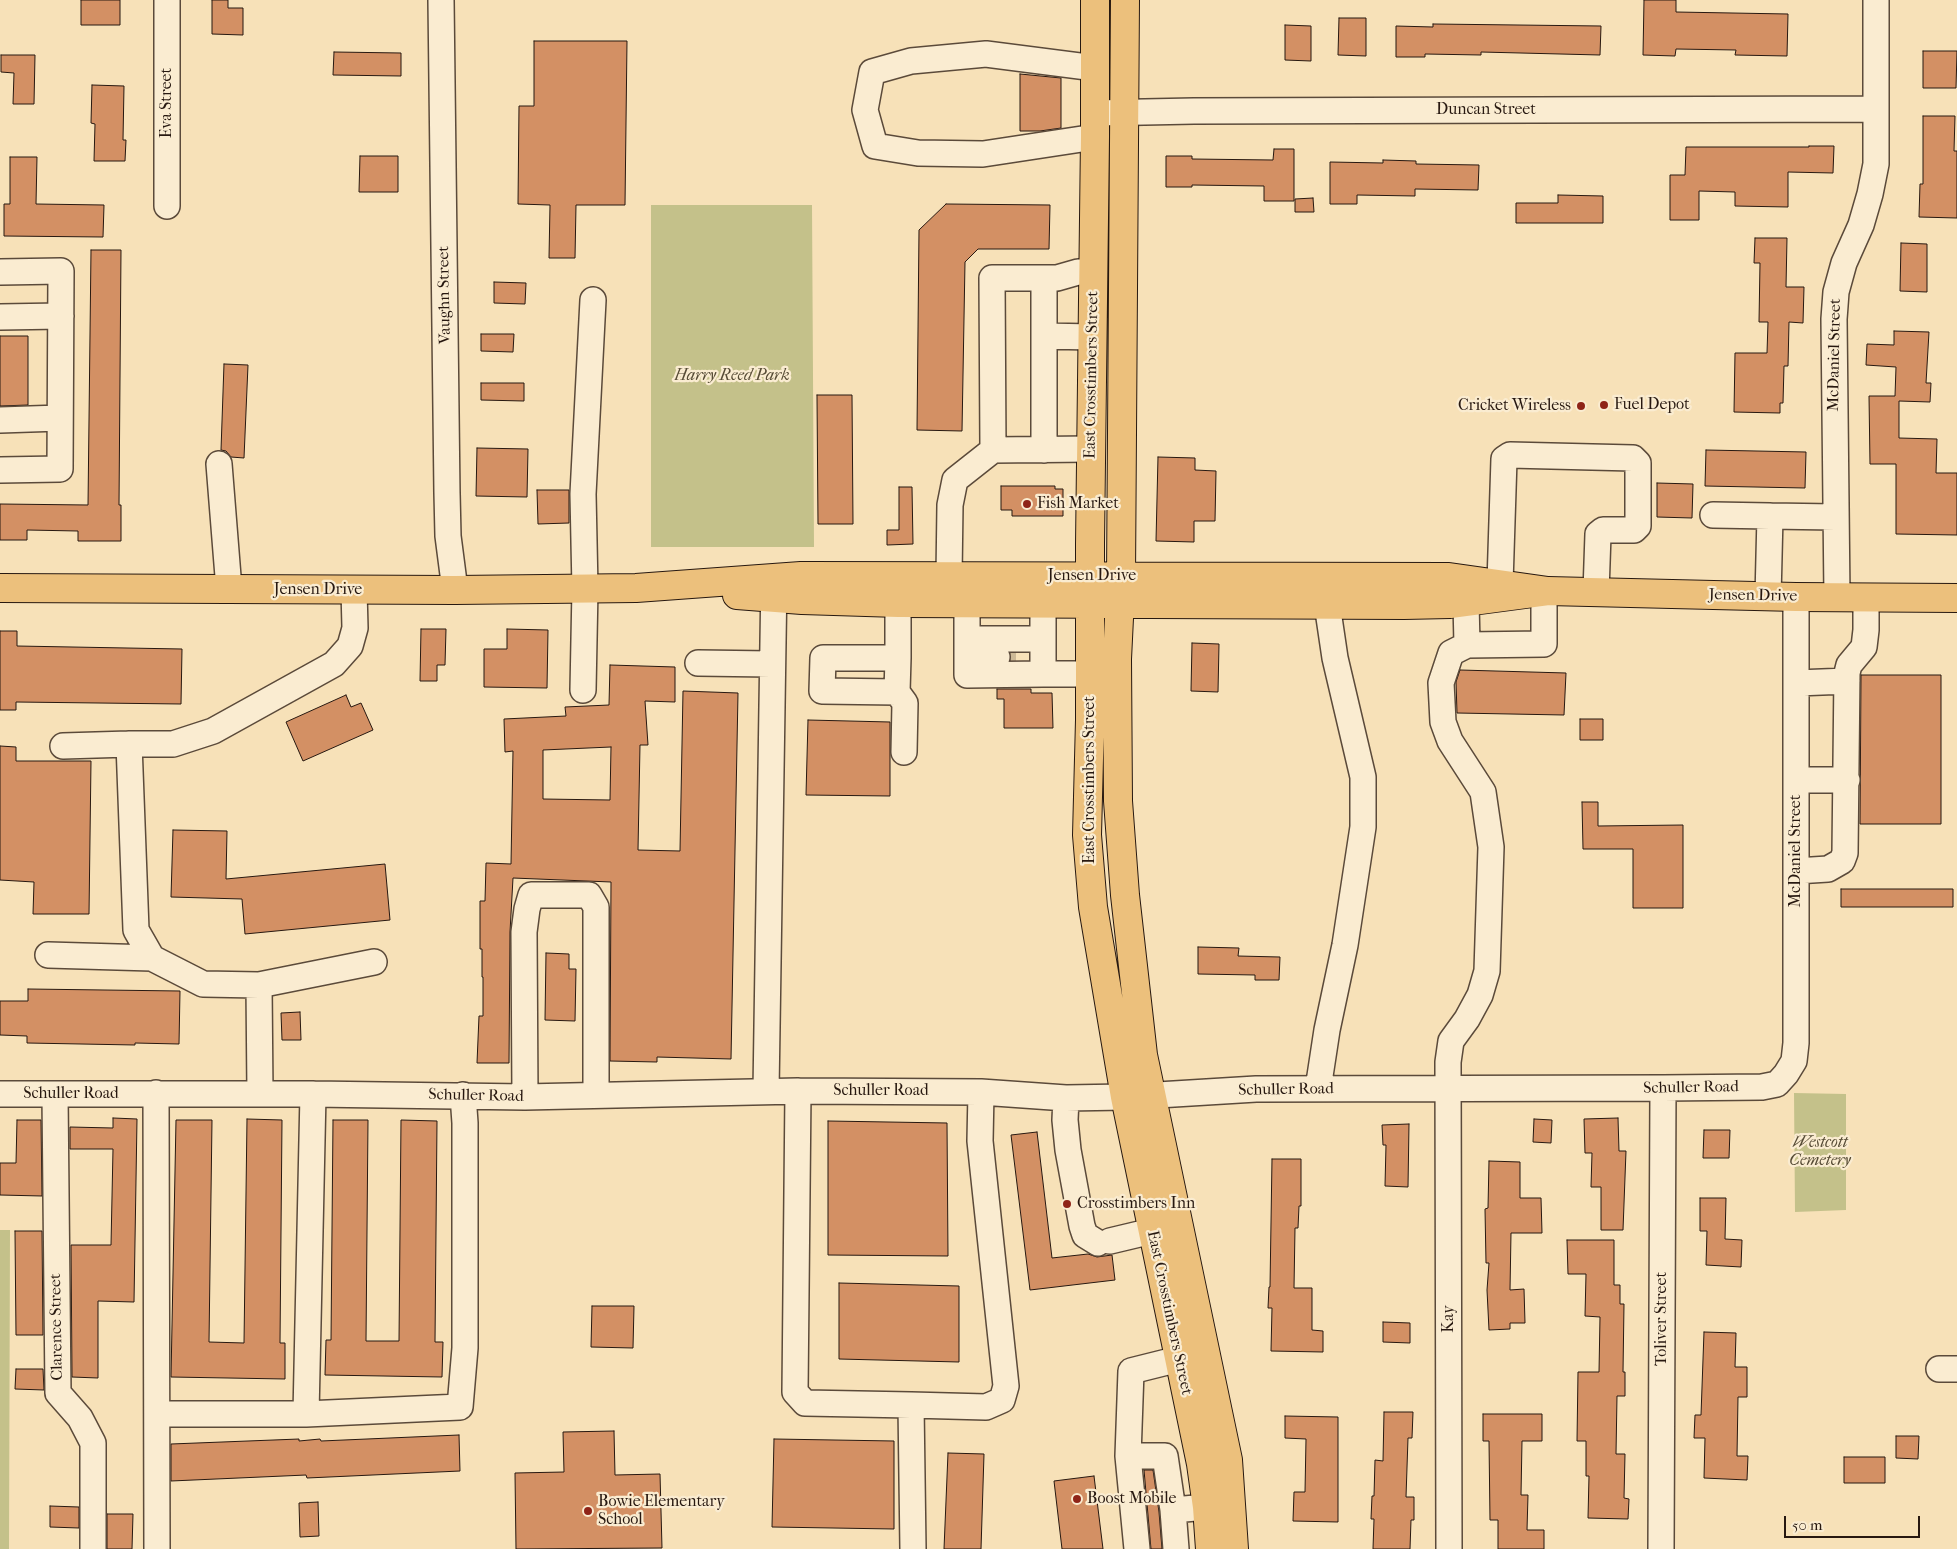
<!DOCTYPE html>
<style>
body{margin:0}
#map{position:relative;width:1957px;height:1549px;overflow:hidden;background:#f7e1b8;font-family:"IM FELL French Canon",serif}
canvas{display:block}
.scale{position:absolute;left:1784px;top:1516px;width:136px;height:22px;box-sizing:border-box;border:2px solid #271810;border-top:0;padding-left:6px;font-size:15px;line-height:18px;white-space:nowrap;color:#271810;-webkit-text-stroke:4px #faecd1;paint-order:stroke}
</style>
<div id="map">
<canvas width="1957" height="1549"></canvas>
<div class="scale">50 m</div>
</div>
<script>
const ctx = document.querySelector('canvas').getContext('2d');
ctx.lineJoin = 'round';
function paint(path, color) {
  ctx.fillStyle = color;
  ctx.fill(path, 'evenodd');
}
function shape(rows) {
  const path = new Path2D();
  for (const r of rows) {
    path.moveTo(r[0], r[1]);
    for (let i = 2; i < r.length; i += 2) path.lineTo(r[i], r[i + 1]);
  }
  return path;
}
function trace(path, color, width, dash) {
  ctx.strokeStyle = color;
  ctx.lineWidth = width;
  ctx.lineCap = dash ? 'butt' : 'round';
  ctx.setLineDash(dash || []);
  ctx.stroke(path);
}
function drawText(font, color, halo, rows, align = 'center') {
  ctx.font = font + ' "IM FELL French Canon",serif';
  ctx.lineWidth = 4.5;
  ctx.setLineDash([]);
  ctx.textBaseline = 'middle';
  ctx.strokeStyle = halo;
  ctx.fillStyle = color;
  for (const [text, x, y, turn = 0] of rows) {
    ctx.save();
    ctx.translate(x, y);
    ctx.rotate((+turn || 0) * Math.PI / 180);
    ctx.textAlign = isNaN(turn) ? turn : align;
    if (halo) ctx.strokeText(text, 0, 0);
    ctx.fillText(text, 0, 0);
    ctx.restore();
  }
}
const green = shape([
 [651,205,812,205,814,547,651,547],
 [1794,1093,1846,1094,1846,1210,1795,1212],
 [0,1230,10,1230,9,1549,0,1549]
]);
const building = shape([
 [81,0,120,0,120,25,81,25,81,0],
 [212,0,228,0,228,8,243,8,243,35,212,34,212,0],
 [1644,0,1676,0,1676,12,1788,14,1787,56,1735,55,1736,50,1676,49,1675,56,1643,55,1644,0],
 [1339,18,1366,18,1366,56,1338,55,1339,18],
 [1433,24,1601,26,1600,55,1481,52,1481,55,1425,54,1425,57,1396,57,1396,26,1433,27,1433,24],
 [1285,25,1311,26,1311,61,1285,60,1285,25],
 [534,41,627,41,625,205,576,205,575,258,549,258,550,205,518,204,519,106,534,106,534,41],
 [1923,51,1957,51,1956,88,1923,88,1923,51],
 [334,52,401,53,401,76,333,75,334,52],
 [1,55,35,55,34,104,13,104,14,73,1,72,1,55],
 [1020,74,1061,78,1061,128,1040,131,1020,131,1020,74],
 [92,85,124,86,123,140,126,140,125,161,94,161,95,124,91,123,92,85],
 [1923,116,1955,116,1954,151,1957,151,1957,218,1919,217,1920,184,1923,184,1923,116],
 [1809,146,1834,146,1833,173,1788,172,1788,207,1735,206,1735,192,1699,191,1699,220,1670,220,1670,175,1685,175,1686,147,1809,147,1809,146],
 [1274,149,1294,149,1294,201,1264,201,1264,186,1192,185,1192,187,1166,187,1166,156,1192,156,1192,159,1273,160,1274,149],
 [360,156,398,156,398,192,359,192,360,156],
 [10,157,37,157,36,204,104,205,103,237,4,236,4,204,10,204,10,157],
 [1383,160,1416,161,1416,164,1479,165,1478,190,1415,189,1415,196,1357,195,1357,204,1330,204,1330,162,1383,163,1383,160],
 [1558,195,1603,196,1603,223,1516,223,1516,203,1558,203,1558,195],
 [1313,198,1314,212,1295,212,1295,199,1313,198],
 [946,204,1050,205,1049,249,978,249,965,262,962,431,917,430,919,230,946,204],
 [1755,238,1787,238,1786,287,1804,287,1803,323,1789,322,1788,366,1784,366,1783,403,1780,403,1780,413,1734,412,1735,353,1767,353,1768,322,1759,322,1760,263,1754,263,1755,238],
 [1901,243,1927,244,1927,292,1900,291,1901,243],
 [91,250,121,250,119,505,121,505,121,541,78,541,78,531,27,530,27,540,0,540,0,504,88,505,91,250],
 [494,282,526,283,525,304,494,303,494,282],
 [1894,331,1929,332,1926,383,1931,383,1930,402,1899,401,1899,438,1937,439,1936,473,1957,473,1957,535,1896,534,1896,464,1870,464,1869,396,1895,396,1896,367,1866,365,1867,344,1894,345,1894,331],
 [481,334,514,334,513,352,481,351,481,334],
 [0,336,28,336,28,405,0,406,0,336],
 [224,364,248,365,244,458,231,457,226,451,221,450,224,364],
 [481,383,524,383,524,401,481,400,481,383],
 [817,395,852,395,853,524,818,524,817,395],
 [477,448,528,449,527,497,476,496,477,448],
 [1706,450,1806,452,1805,488,1705,486,1706,450],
 [1158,457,1195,458,1195,470,1216,471,1215,521,1194,521,1194,542,1156,541,1158,457],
 [1657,483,1693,484,1692,518,1657,517,1657,483],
 [1001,486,1055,486,1055,489,1063,489,1063,516,1012,516,1012,510,1001,510,1001,486],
 [899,487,912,487,913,544,887,545,887,530,899,530,899,487],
 [537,490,569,490,569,523,538,524,537,490],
 [421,629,446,629,445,665,437,665,437,681,420,681,421,629],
 [507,629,548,630,547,688,484,687,484,649,507,649,507,629],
 [0,631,17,631,17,646,182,649,181,704,16,702,16,710,0,710,0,631],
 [1192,643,1219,644,1218,692,1191,691,1192,643],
 [610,665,675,667,675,702,645,701,648,745,640,745,638,850,680,851,683,691,738,693,731,1059,657,1057,657,1062,610,1061,611,882,513,878,510,932,509,1063,477,1063,479,1016,483,1016,483,977,482,977,482,949,480,949,480,901,485,901,486,863,511,864,513,751,505,752,504,719,566,716,565,707,609,705,610,665],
 [611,747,610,800,543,799,543,750,611,747],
 [1460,670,1566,673,1564,715,1457,713,1456,682,1460,670],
 [1861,675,1941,675,1941,824,1860,824,1861,675],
 [997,689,1031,689,1031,693,1052,693,1053,728,1004,728,1004,699,997,699,997,689],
 [346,695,351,707,361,703,373,730,303,761,286,722,346,695],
 [1580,719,1603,719,1603,740,1580,740,1580,719],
 [808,720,890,722,890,796,806,795,808,720],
 [0,746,16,747,16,761,91,761,89,914,33,914,34,882,0,880,0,746],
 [1582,802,1598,802,1598,826,1683,825,1683,908,1633,908,1633,849,1583,849,1582,802],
 [173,830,227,831,226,879,385,864,390,920,245,934,242,899,171,897,173,830],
 [1841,889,1953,889,1953,907,1841,907,1841,889],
 [1198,947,1239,948,1238,956,1280,957,1279,980,1255,980,1255,975,1198,974,1198,947],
 [546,953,569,954,569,969,576,969,575,1021,545,1020,546,953],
 [28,989,180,991,179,1044,135,1043,135,1045,27,1043,27,1036,0,1035,0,1001,28,1001,28,989],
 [300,1012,301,1040,282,1040,281,1013,300,1012],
 [113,1118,137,1119,134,1302,98,1301,98,1378,72,1377,71,1245,111,1245,113,1149,70,1149,70,1127,113,1128,113,1118],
 [1618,1118,1619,1151,1626,1151,1623,1230,1601,1230,1601,1187,1591,1187,1592,1153,1585,1153,1584,1119,1618,1118],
 [247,1119,282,1120,280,1343,285,1343,285,1379,171,1377,176,1120,212,1120,209,1342,244,1343,247,1119],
 [1534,1119,1552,1120,1551,1143,1533,1142,1534,1119],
 [17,1120,41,1120,42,1196,0,1195,0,1163,16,1163,17,1120],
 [333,1120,368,1120,366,1341,399,1341,401,1120,437,1121,435,1342,443,1342,442,1377,325,1375,326,1340,331,1340,333,1120],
 [828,1121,947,1123,948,1256,828,1255,828,1121],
 [1409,1124,1408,1187,1385,1186,1386,1145,1383,1145,1382,1125,1409,1124],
 [1704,1130,1730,1130,1729,1158,1703,1158,1704,1130],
 [1037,1132,1052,1258,1088,1254,1097,1257,1112,1255,1115,1280,1030,1290,1011,1135,1037,1132],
 [1272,1159,1301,1159,1301,1206,1299,1206,1298,1228,1295,1228,1294,1288,1312,1288,1312,1330,1323,1331,1323,1352,1271,1351,1272,1308,1268,1308,1269,1287,1270,1287,1272,1159],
 [1489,1161,1520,1162,1520,1198,1541,1198,1542,1233,1511,1233,1510,1290,1524,1289,1525,1323,1510,1323,1510,1329,1489,1330,1487,1290,1489,1263,1486,1263,1485,1209,1488,1208,1489,1161],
 [1700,1198,1726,1198,1725,1239,1742,1240,1741,1267,1706,1265,1707,1231,1700,1231,1700,1198],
 [15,1231,42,1231,43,1335,16,1335,15,1231],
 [1567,1240,1614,1240,1614,1285,1620,1285,1620,1304,1624,1304,1623,1372,1625,1372,1625,1396,1617,1396,1616,1454,1625,1454,1624,1498,1629,1499,1628,1519,1588,1518,1589,1476,1586,1476,1586,1441,1577,1441,1578,1372,1599,1372,1600,1317,1585,1316,1586,1274,1568,1274,1567,1240],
 [839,1283,959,1286,959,1362,839,1359,839,1283],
 [592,1306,634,1306,633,1348,591,1347,592,1306],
 [1383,1322,1410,1323,1410,1343,1383,1342,1383,1322],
 [1704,1332,1736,1333,1735,1367,1747,1367,1747,1397,1738,1397,1737,1456,1748,1456,1747,1480,1704,1478,1705,1438,1694,1438,1695,1415,1701,1415,1704,1332],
 [16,1369,43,1369,44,1390,15,1389,16,1369],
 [1384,1412,1413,1412,1412,1438,1408,1438,1406,1497,1414,1497,1414,1520,1411,1520,1410,1549,1373,1549,1374,1519,1371,1519,1372,1496,1374,1496,1375,1460,1383,1461,1384,1412],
 [1483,1414,1542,1414,1542,1441,1522,1441,1521,1495,1528,1495,1527,1530,1544,1530,1544,1549,1498,1549,1498,1520,1490,1520,1489,1441,1483,1441,1483,1414],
 [1285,1416,1338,1417,1338,1522,1293,1521,1294,1492,1305,1492,1306,1439,1285,1438,1285,1416],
 [614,1431,615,1475,660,1474,662,1548,516,1549,515,1473,564,1472,563,1432,614,1431],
 [459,1435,460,1471,307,1478,306,1475,171,1481,171,1444,299,1439,299,1441,320,1439,321,1441,459,1435],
 [1896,1436,1919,1436,1918,1459,1896,1458,1896,1436],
 [774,1439,894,1441,894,1529,772,1527,774,1439],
 [948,1453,984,1454,981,1549,944,1549,948,1453],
 [1844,1457,1885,1457,1885,1483,1844,1483,1844,1457],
 [1144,1470,1153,1470,1159,1512,1162,1549,1151,1549,1144,1470],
 [1094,1476,1103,1549,1062,1549,1054,1481,1094,1476],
 [318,1502,319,1536,300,1537,299,1503,318,1502],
 [50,1506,79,1507,79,1528,50,1527,50,1506],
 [107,1514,133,1514,132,1549,107,1549,107,1514]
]);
const minorTunnel = shape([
 [997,657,1016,657]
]);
const minor = shape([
 [167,0,167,206],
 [441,0,447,493,448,536,455,590],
 [1095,68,986,54,911,61,872,72,865,110,875,146,918,153,983,154,1095,137],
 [1095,113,1194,111,1876,109],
 [0,272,61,271,60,469,0,470],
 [0,317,61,316],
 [1044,336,1044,278],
 [0,420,60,418],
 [1091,449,993,450,992,278,1057,278,1078,272,1094,272],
 [1044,450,1044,336,1093,337],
 [219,464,229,589],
 [1713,515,1770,516],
 [949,576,950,505,955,480,993,450],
 [1500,583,1504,459,1510,455,1633,458,1638,463,1638,526,1634,530,1603,530,1598,534,1596,592],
 [1768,597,1770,516,1835,517],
 [1837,597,1834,319,1836,292,1844,263,1861,225,1870,194,1876,164,1876,0],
 [1466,602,1467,645,1544,644,1544,591],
 [967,603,967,675,1043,674],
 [1043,603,1043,674,1090,674],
 [967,639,1043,639],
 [967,657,997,657],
 [898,658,823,658,822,691,897,692,898,658,898,603],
 [698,663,771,664],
 [1797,683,1847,681],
 [583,690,585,589,583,494,593,300],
 [897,692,905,703,904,752],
 [63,746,129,744],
 [1796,780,1847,780],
 [1796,871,1828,869,1842,861,1845,853,1847,673,1849,665,1864,647,1866,630,1866,598],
 [48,955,152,958],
 [259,985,374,962],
 [1318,1089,1327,1030,1345,945,1363,827,1363,777,1335,658,1327,604],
 [766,1091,774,578],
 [798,1091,795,1392,805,1403,911,1405,913,1549],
 [156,1093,157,1549],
 [0,1094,313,1094,525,1097,798,1091,981,1092,1066,1098,1125,1097,1256,1089,1663,1088,1762,1087,1777,1084,1786,1074,1794,1061,1796,1043,1796,597],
 [260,1094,259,985,203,984,152,958,136,930,129,744,173,744,213,731,334,664,350,646,355,628,354,590],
 [55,1095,58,1393,80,1418,93,1443,93,1549],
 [525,1097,524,932,527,909,531,895,589,895,596,907,596,1095],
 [1066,1098,1065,1120,1068,1150,1082,1226,1085,1235,1098,1243],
 [1110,1241,1152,1231],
 [1939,1369,1957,1369],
 [911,1405,986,1407,1002,1400,1006,1386,980,1141,981,1092],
 [157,1414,306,1414,460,1407,465,1348,465,1123,463,1095],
 [306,1414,313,1094],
 [1128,1456,1165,1456,1173,1510],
 [1137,1549,1128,1456,1131,1371,1179,1359],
 [1176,1549,1173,1510,1207,1507],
 [1449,1549,1448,1062,1451,1041,1467,1019,1480,995,1487,971,1491,847,1483,792,1450,741,1443,722,1441,683,1451,653,1467,645],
 [1661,1549,1663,1088]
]);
const major = shape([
 [1095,0,1095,137,1090,544,1090,720,1087,835,1093,907,1125,1097,1201,1464,1207,1507,1210,1549],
 [1125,0,1121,577,1117,659,1118,801,1125,895,1143,1055,1228,1460,1234,1549],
 [0,588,455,590,636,588,801,576,1449,577,1548,591],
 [737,595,802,600,898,603,1404,605,1450,604,1548,591,1796,597,1957,598]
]);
const markers = [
 [1604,405,5,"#8f2418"],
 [1581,406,5,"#8f2418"],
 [1027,504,5,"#8f2418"],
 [1067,1204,5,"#8f2418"],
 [1077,1499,5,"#8f2418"],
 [588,1511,5,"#8f2418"]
];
const streetNames = [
 ["Eva Street",167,103,-90],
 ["Duncan Street",1486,110],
 ["Vaughn Street",445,295,-91],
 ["McDaniel Street",1835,355,-89],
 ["East Crosstimbers Street",1092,375,-89],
 ["Jensen Drive",1092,576],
 ["Jensen Drive",318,590],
 ["Jensen Drive",1753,596,1],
 ["East Crosstimbers Street",1090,780,-90],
 ["McDaniel Street",1796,851,-90],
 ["Schuller Road",1691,1088,-1],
 ["Schuller Road",1286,1090,-1],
 ["Schuller Road",881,1091],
 ["Schuller Road",71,1094],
 ["Schuller Road",476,1096,1],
 ["East Crosstimbers Street",1169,1313,78],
 ["Kay",1449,1319,-90],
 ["Toliver Street",1662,1319,-90],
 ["Clarence Street",57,1327,-91]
];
const parkNames = [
 ["Harry Reed Park",732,376],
 ["Westcott",1820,1143],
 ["Cemetery",1820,1161]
];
const poiNames = [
 ["Fuel Depot",1614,405],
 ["Cricket Wireless",1571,406,"right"],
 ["Fish Market",1037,504],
 ["Crosstimbers Inn",1077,1204],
 ["Boost Mobile",1087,1499],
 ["Bowie Elementary",598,1502],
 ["School",598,1520]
];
paint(green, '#c4c18a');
paint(building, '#d39064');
trace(building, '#271810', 1);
trace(minorTunnel, '#cdb996', 25, [25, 12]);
trace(minor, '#5b4a3a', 28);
trace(major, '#271810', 30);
trace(minor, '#faecd1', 25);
trace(major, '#ecc07c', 28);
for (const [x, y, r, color] of markers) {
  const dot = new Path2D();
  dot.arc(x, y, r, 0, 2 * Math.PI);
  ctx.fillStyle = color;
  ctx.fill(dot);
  trace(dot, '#faecd1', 2);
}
drawText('16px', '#271810', '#faecd1', streetNames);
drawText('italic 16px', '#564b35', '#faecd1', parkNames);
drawText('16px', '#271810', '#faecd1', poiNames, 'left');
</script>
